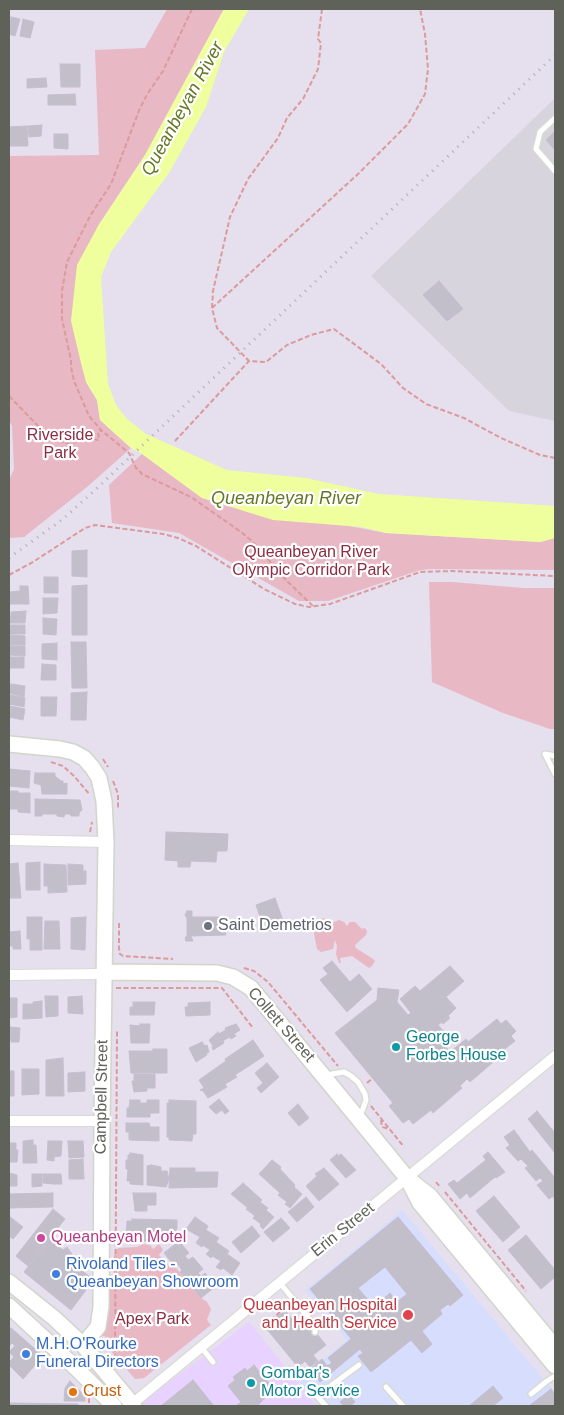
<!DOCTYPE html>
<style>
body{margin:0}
#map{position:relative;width:564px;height:1415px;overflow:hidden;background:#e6dfed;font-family:Helvetica,sans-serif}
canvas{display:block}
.frame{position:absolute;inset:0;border:10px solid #5f6258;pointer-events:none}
</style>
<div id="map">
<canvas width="564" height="1415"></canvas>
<div class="frame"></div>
</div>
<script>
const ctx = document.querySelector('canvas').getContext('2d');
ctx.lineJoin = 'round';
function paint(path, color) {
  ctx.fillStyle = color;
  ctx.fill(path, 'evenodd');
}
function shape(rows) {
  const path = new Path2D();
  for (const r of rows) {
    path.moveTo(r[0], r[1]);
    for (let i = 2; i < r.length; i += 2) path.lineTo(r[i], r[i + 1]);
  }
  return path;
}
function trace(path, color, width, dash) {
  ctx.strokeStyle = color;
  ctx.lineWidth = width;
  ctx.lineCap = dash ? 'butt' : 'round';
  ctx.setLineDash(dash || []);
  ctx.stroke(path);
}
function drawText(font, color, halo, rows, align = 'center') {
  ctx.font = font + ' Helvetica,sans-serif';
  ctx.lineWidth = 4.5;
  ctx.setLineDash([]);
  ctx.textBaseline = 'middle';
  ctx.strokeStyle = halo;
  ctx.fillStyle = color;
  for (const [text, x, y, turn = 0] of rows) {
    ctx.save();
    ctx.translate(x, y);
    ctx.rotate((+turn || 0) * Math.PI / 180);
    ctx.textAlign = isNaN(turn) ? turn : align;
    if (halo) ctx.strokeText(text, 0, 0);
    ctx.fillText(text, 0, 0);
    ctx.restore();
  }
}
const commercial = shape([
 [249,1322,317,1406,137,1406]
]);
const industrial = shape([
 [555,98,555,421,509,411,371,276]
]);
const medical = shape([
 [402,1210,555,1393,555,1406,320,1406,298,1380,347,1340,306,1290]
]);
const green = shape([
 [167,9,224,9,145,155,98,226,86,382,97,400,100,420,131,448,87,487,24,537,9,538,9,480,14,469,12,426,9,420,9,156,99,155,95,50,145,48],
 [142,454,202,498,386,533,540,542,555,538,555,570,429,569,417,571,328,601,299,601,179,533,112,523,109,485],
 [429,582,452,582,523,588,555,588,555,729,550,729,503,713,432,682],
 [323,918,332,923,339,920,344,922,347,926,350,922,355,922,362,929,365,928,367,931,366,935,355,945,356,948,373,959,375,961,372,966,369,968,352,956,340,958,341,963,339,963,336,954,337,946,335,940,333,949,321,952,317,949,313,929,315,922],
 [143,1244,150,1245,153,1249,159,1244,163,1250,159,1255,170,1266,172,1263,201,1298,207,1302,211,1309,207,1320,211,1325,144,1378,135,1379,110,1350,110,1338,100,1335,106,1311,110,1310,110,1306,107,1304,104,1289,110,1286,113,1287,114,1254,118,1248,137,1247]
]);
const water = shape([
 [224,9,249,9,224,52,206,107,169,173,111,252,101,277,108,384,116,405,127,419,146,434,227,470,306,478,379,494,555,506,555,538,540,542,386,533,361,527,273,520,202,498,142,454,131,448,100,420,97,400,86,382,81,363,71,321,77,265,98,226,145,155]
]);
const building = shape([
 [11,17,20,19,15,36,9,34,11,17],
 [23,19,34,22,30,38,20,36,23,19],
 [60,64,80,64,80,87,61,87,60,64],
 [46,78,47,87,27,88,27,79,46,78],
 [75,94,76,105,48,105,48,95,75,94],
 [42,125,41,136,29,137,28,126,42,125],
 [27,126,28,146,9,146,9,127,27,126],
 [555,131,555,150,546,140,555,131],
 [54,134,68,134,68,149,54,148,54,134],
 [439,281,463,309,447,321,423,295,439,281],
 [87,550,87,577,72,576,72,551,87,550],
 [44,577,58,577,58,593,44,593,44,577],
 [87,585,87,635,72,635,72,586,87,585],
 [20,586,28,586,29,604,10,604,9,592,20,591,20,586],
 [43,598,58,598,57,613,43,614,43,598],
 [26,611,25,623,9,623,9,616,11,616,11,612,26,611],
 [43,618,57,619,56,635,43,634,43,618],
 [11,625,25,625,25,634,9,634,11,625],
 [11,635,25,636,25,645,9,645,9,637,10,638,11,635],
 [71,642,86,642,87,688,72,688,71,642],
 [57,643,57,660,42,659,42,644,57,643],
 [10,646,25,646,25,656,9,655,10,646],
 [10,657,24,657,24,668,9,668,10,657],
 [42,664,56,665,56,680,41,680,42,664],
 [11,684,25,686,24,697,9,693,9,686,10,686,11,684],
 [87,692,86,720,71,720,71,693,87,692],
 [11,695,25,698,24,707,9,704,9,697,11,695],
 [41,697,57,697,56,716,41,716,41,697],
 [10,706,25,709,23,720,9,717,9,708,10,706],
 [9,769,30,771,29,788,9,786,9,769],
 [35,773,55,773,55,776,61,781,63,781,63,784,67,783,67,794,42,794,41,785,34,783,35,773],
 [9,791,18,791,18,793,30,793,30,813,18,812,18,809,9,809,9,791],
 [35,799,80,800,82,810,79,813,79,816,71,816,70,814,65,814,64,817,57,816,57,814,42,814,42,816,35,816,35,799],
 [166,832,228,834,227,851,217,851,216,862,191,861,190,867,178,867,178,861,165,860,166,832],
 [40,862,40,890,26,890,26,863,40,862],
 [18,863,21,898,9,898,9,864,18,863],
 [44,864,66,865,67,892,48,893,48,886,44,886,44,864],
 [68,864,83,865,83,871,86,871,86,884,68,885,68,864],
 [275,898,285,926,270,931,264,916,260,917,256,905,275,898],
 [187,911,192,911,192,917,226,917,225,922,228,923,229,927,225,930,226,935,191,936,193,941,186,941,185,938,187,935,187,918,185,915,187,911],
 [27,917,42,917,42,950,30,950,30,939,27,939,27,917],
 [86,917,85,950,71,949,71,918,86,917],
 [45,921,59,921,60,949,44,949,45,921],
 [20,931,21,949,13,949,13,946,9,946,9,932,20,931],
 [332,961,350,982,359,974,372,989,347,1012,320,980,328,974,323,968,332,961],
 [450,966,464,981,446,997,456,1008,448,1016,450,1018,443,1024,442,1022,438,1025,447,1035,440,1040,450,1052,466,1039,468,1042,497,1019,501,1024,506,1020,516,1031,511,1036,515,1041,497,1055,499,1057,470,1082,467,1079,460,1086,462,1088,433,1113,431,1110,413,1124,409,1119,403,1123,389,1106,393,1103,335,1033,377,1000,378,988,399,990,397,1002,408,1015,411,1013,400,999,415,986,420,991,450,966],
 [45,996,58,996,58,1016,46,1017,45,996],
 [82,996,83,1014,68,1013,68,997,82,996],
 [9,998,17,998,17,1017,9,1018,9,998],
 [42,1001,42,1018,23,1019,23,1004,33,1004,33,1002,42,1001],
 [133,1002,155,1002,154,1015,130,1015,130,1007,133,1007,133,1002],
 [210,1002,210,1015,186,1016,185,1007,188,1007,188,1003,210,1002],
 [140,1024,150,1024,149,1043,131,1043,130,1025,140,1026,140,1024],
 [236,1024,240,1030,234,1034,236,1036,231,1039,230,1037,226,1039,222,1032,226,1030,225,1028,236,1024],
 [10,1027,20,1028,19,1042,11,1042,10,1027],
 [218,1032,219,1034,222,1032,226,1039,223,1041,224,1043,213,1050,212,1047,213,1046,209,1040,218,1032],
 [253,1040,264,1056,235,1075,237,1077,225,1084,227,1087,208,1098,203,1091,200,1090,204,1088,199,1080,226,1061,225,1059,253,1040],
 [202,1042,205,1046,207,1045,209,1052,206,1054,207,1055,196,1062,189,1048,202,1042],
 [153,1049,167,1049,167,1073,131,1073,129,1051,153,1051,153,1049],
 [63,1058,64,1096,46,1096,46,1060,63,1058],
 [267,1063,279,1077,261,1093,257,1088,263,1083,255,1073,267,1063],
 [22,1069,39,1069,39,1094,22,1095,22,1069],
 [9,1071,14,1071,14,1096,9,1096,9,1071],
 [85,1072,85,1091,68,1092,68,1073,85,1072],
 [134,1074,155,1074,155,1088,147,1088,147,1091,134,1092,132,1081,134,1081,134,1074],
 [219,1099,229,1111,225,1114,222,1110,216,1114,209,1107,219,1099],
 [130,1100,140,1100,140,1103,147,1103,147,1100,159,1100,159,1113,150,1113,150,1117,127,1117,127,1108,129,1108,130,1100],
 [169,1100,196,1101,196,1134,193,1134,192,1141,169,1140,169,1137,167,1137,167,1103,169,1103,169,1100],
 [298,1104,309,1118,299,1126,288,1113,298,1104],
 [537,1111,555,1133,555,1153,528,1119,537,1111],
 [126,1123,149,1123,150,1127,159,1127,159,1141,129,1140,129,1132,126,1132,126,1123],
 [514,1130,530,1152,532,1150,555,1178,555,1200,553,1196,549,1199,537,1185,543,1181,540,1178,536,1181,525,1168,528,1166,521,1159,518,1161,506,1148,510,1145,504,1137,514,1130],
 [33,1140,33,1145,36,1145,37,1163,23,1163,23,1141,33,1140],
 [48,1141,62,1141,61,1156,54,1157,54,1161,47,1160,48,1141],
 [68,1141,83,1141,84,1157,69,1158,68,1141],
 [9,1143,16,1143,16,1150,18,1150,17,1162,9,1162,9,1143],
 [488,1152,505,1172,496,1178,495,1177,470,1198,467,1193,460,1199,448,1184,454,1180,457,1183,486,1160,483,1156,488,1152],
 [130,1153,143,1155,143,1185,130,1184,130,1181,127,1181,128,1169,126,1169,126,1160,128,1160,128,1155,130,1155,130,1153],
 [337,1154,338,1156,341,1154,356,1170,346,1178,330,1160,337,1154],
 [83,1159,84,1179,69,1179,69,1160,83,1159],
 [272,1160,281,1167,280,1169,295,1185,294,1187,302,1194,290,1208,285,1204,287,1202,278,1195,280,1193,259,1174,272,1160],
 [151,1165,161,1167,161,1171,167,1171,169,1179,166,1187,147,1185,147,1166,151,1165],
 [170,1168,195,1168,195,1172,218,1172,217,1187,169,1188,170,1168],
 [324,1168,339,1184,319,1201,306,1186,317,1176,315,1174,324,1168],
 [9,1173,17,1175,17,1186,9,1186,9,1173],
 [32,1174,42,1174,42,1186,32,1187,32,1174],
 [43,1174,54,1174,54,1184,43,1183,43,1174],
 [54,1174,61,1174,62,1184,54,1184,54,1174],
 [243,1183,262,1200,260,1202,268,1208,266,1210,274,1217,263,1229,260,1226,261,1224,253,1218,255,1216,246,1209,248,1208,231,1194,243,1183],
 [53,1193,53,1207,9,1208,9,1194,53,1193],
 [133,1193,156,1193,156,1205,147,1205,147,1211,135,1211,133,1193],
 [494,1196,520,1227,503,1242,476,1211,494,1196],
 [306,1197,314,1207,297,1222,288,1212,306,1197],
 [53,1209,65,1219,28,1266,16,1256,53,1209],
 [9,1216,23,1227,13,1239,9,1236,9,1216],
 [195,1217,208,1226,206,1230,219,1238,216,1242,229,1251,227,1254,240,1263,232,1275,223,1268,221,1270,216,1267,221,1261,212,1256,211,1258,206,1254,210,1250,203,1245,202,1247,196,1243,200,1237,186,1229,195,1217],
 [398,1217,463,1295,450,1306,448,1304,440,1310,442,1314,422,1331,432,1344,422,1353,411,1340,371,1372,358,1356,363,1353,310,1289,398,1217],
 [385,1267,407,1294,397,1302,390,1293,374,1307,358,1288,385,1267],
 [281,1218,290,1228,273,1242,264,1232,281,1218],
 [132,1219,177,1220,177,1229,169,1236,163,1236,163,1239,149,1237,149,1241,138,1241,138,1239,135,1239,134,1241,126,1241,127,1221,132,1221,132,1219],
 [252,1226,260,1236,241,1253,232,1242,252,1226],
 [526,1235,555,1270,555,1277,541,1289,508,1250,526,1235],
 [50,1239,63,1250,67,1247,76,1260,73,1264,89,1276,81,1286,86,1290,71,1310,24,1272,50,1239],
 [179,1241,189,1253,185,1256,188,1260,193,1257,203,1269,198,1273,201,1276,205,1273,216,1286,201,1298,193,1288,195,1286,191,1281,189,1283,180,1272,182,1270,175,1261,172,1263,164,1253,179,1241],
 [285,1310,295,1323,303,1317,326,1345,313,1355,318,1361,310,1367,305,1361,298,1367,265,1327,285,1310],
 [11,1328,43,1356,23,1379,9,1365,9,1362,14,1357,9,1352,15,1346,12,1343,9,1346,9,1331,11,1328],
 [351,1339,360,1349,320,1382,310,1369,322,1359,327,1366,332,1363,328,1358,351,1339],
 [254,1365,274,1389,257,1406,256,1404,253,1406,238,1406,237,1405,241,1402,228,1386,235,1380,233,1377,245,1368,247,1371,254,1365],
 [193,1380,214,1406,161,1406,193,1380],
 [70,1381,85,1396,85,1401,64,1401,65,1388,70,1381],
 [493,1386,503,1398,493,1406,469,1406,493,1386],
 [551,1389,555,1394,554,1406,529,1406,551,1389],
 [349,1395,355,1402,350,1406,344,1406,340,1402,349,1395],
 [9,1403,78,1404,78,1406,9,1406,9,1403]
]);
const path = shape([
 [192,9,163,71,148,93,140,108,111,184,90,216,67,262,62,291,62,319,71,360,71,367,74,381,89,416,101,430,129,453,136,468,142,474,191,497,241,532,252,541,287,581,314,607],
 [322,9,318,39,321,43,318,69,303,99,287,118,278,138,248,179,230,217,213,291,212,308,217,328,249,361,266,362,287,345,311,335,334,329,381,364,403,388,426,404,464,418,501,438,540,455,555,458],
 [212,308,358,174,408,124,425,94,428,69,425,34,420,9],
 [9,396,43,431,51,438,58,441,71,444,75,442,79,438,87,437,98,440,99,439,98,433,101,430],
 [175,441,249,361],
 [9,575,33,562,85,528,95,525,163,534,178,538,196,546,264,589,295,604,309,607,330,604,420,572,452,571,555,576],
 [103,759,108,767],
 [51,762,63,766,74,776,90,795],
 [113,781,118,794,118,810],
 [90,832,92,822],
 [119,923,119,948,120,954,123,956,173,959],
 [244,968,254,971,268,982,338,1066],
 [116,988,222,988,253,1028],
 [367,1083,373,1078],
 [371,1106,404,1147],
 [381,1120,382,1127,390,1129],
 [436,1182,440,1187],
 [445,1192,526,1291],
 [261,1320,266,1326],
 [265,1325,288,1305],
 [115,1359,117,1030],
 [89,1398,89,1404]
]);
const lane = shape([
 [555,118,540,132,536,149,555,171],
 [545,754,555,774],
 [545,754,555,756],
 [326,1075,344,1072,351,1076,358,1082,365,1094,366,1100,360,1117],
 [280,1283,315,1326,315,1332],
 [201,1347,213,1362],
 [386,1387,403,1406],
 [531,1394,547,1381,555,1376],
 [326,1406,317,1396,359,1365]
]);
const street = shape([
 [9,840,106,842],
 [9,975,104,974],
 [9,1121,102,1121],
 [132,1404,555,1056]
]);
const secondary = shape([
 [9,744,60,749,73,752,84,758,92,767,99,778,104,801,106,842,102,1121,101,1307,98,1327,83,1345],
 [104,972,217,973,233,977,251,988,407,1178,420,1203,555,1366],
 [412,1182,430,1196,555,1347],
 [9,1282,54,1318,83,1345,134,1406],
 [9,1306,75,1367,114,1406]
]);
const rail = shape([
 [9,558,63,519,94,491,555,55]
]);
const markers = [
 [208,926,5,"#6b7280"],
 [396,1047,5,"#0f9aa8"],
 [41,1238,5,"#d1479c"],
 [56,1274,5,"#3f7fe0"],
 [408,1315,6,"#e0444e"],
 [26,1354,5,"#3f7fe0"],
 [251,1383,5,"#0f9aa8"],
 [73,1392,5,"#e8710a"]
];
const parkNames = [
 ["Riverside",60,436],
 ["Park",60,454],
 ["Queanbeyan River",311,553],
 ["Olympic Corridor Park",311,571],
 ["Apex Park",152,1320]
];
const worshipNames = [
 ["Saint Demetrios",218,926]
];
const streetNames = [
 ["Collett Street",281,1025,49],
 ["Campbell Street",102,1097,-89],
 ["Erin Street",343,1230,-39]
];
const cultureNames = [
 ["George",406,1038],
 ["Forbes House",406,1056],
 ["Gombar's",261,1374],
 ["Motor Service",261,1392]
];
const hotelNames = [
 ["Queanbeyan Motel",51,1238]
];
const shopNames = [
 ["Rivoland Tiles -",66,1265],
 ["Queanbeyan Showroom",66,1283],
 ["M.H.O'Rourke",36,1345],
 ["Funeral Directors",36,1363]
];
const healthNames = [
 ["Queanbeyan Hospital",397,1306],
 ["and Health Service",397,1324]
];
const foodNames = [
 ["Crust",83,1392]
];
const waterNames = [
 ["Queanbeyan River",183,109,-61],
 ["Queanbeyan River",286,499]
];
paint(commercial, '#e8d2ff');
paint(industrial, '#d8d4dd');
paint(medical, '#d7defd');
paint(green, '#e8b8c5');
paint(water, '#efff9d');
paint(building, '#c2beca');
trace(building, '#c5bdd2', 1);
trace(lane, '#d7dbd2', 8);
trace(street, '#d7dbd2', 12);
trace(secondary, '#d1d5ca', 18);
trace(path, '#db9a9b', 2, [5, 2.5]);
trace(lane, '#fff', 5);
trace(street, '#fff', 10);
trace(secondary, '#fff', 15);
trace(rail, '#aeafad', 3, [1, 6]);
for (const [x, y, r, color] of markers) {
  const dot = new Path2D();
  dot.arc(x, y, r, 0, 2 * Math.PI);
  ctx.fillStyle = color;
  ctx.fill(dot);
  trace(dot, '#fff', 2);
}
drawText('16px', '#8b2d43', '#fff', parkNames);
drawText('16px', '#5b616d', '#fff', worshipNames, 'left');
drawText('16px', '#5f6258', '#fff', streetNames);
drawText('16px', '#0d838f', '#fff', cultureNames, 'left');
drawText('16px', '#b23c85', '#fff', hotelNames, 'left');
drawText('16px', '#366cbe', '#fff', shopNames, 'left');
drawText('16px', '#be3a42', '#fff', healthNames, 'right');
drawText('16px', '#c56008', '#fff', foodNames, 'left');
drawText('italic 18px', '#657825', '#fff', waterNames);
</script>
